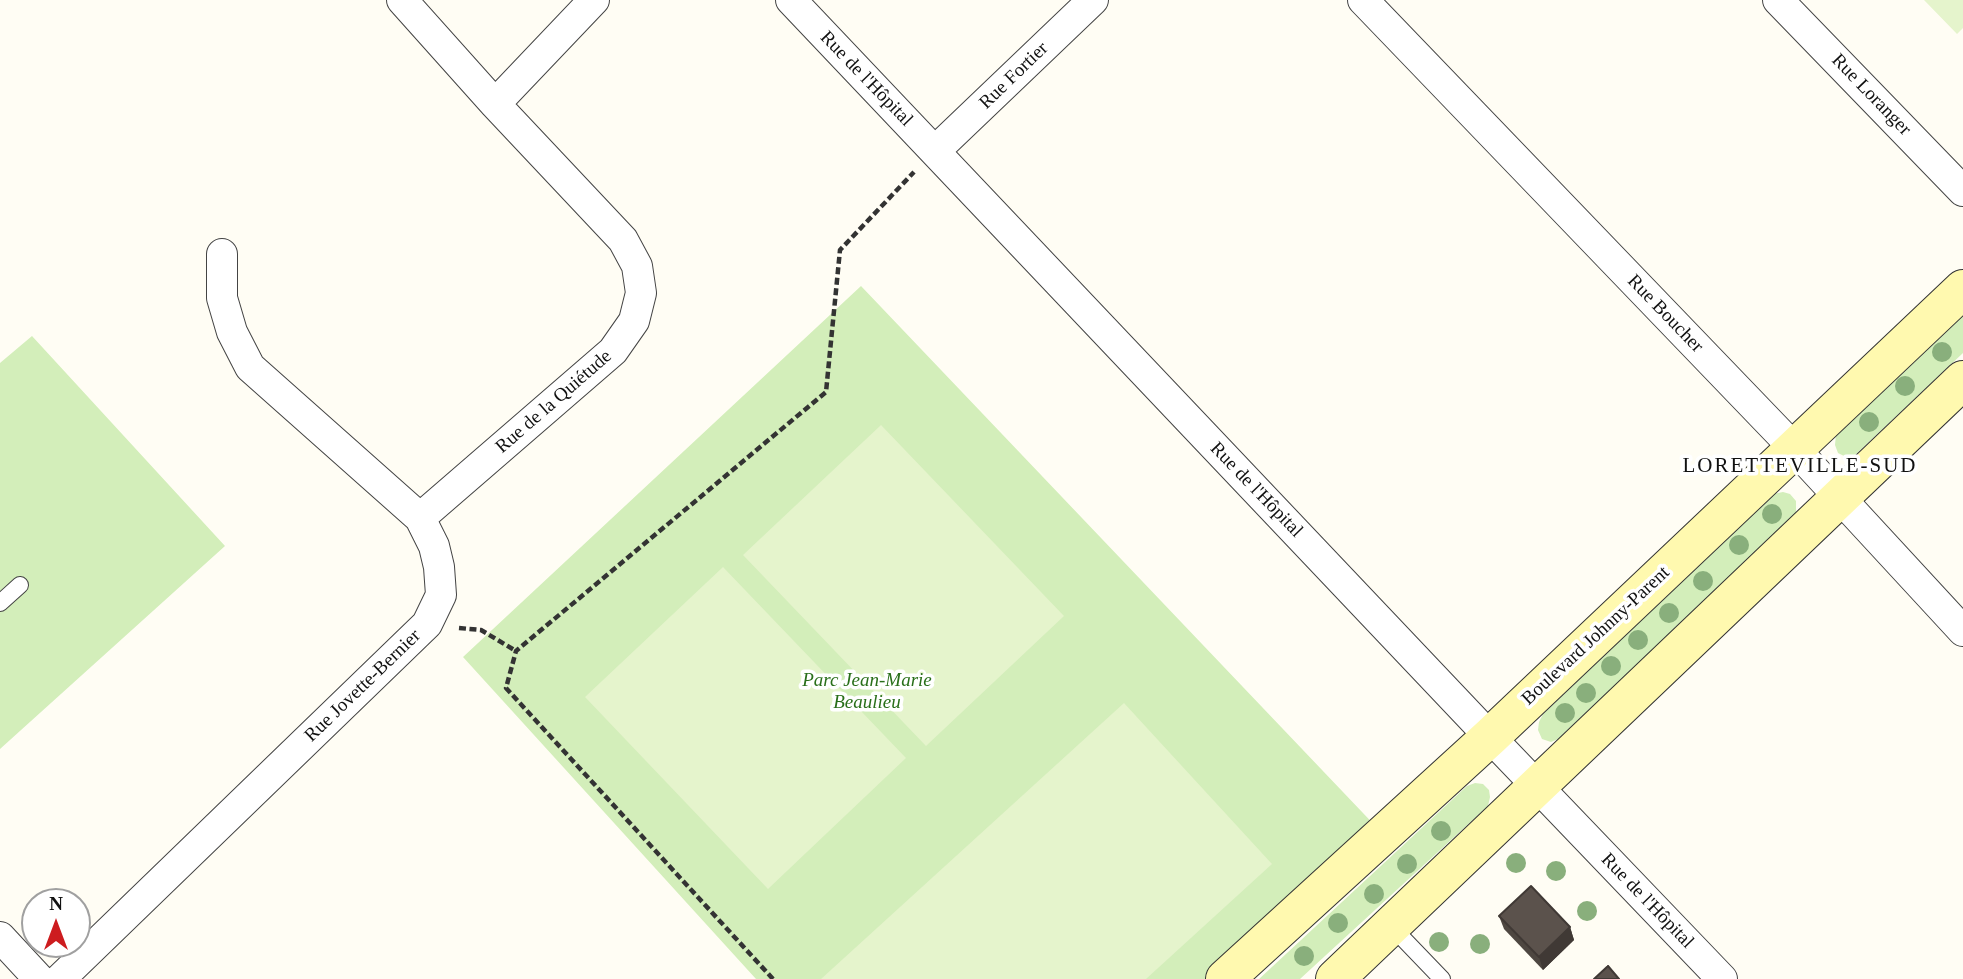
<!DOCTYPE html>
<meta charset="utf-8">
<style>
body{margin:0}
#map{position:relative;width:1963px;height:979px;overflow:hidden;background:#fffdf4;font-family:Georgia,serif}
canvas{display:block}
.north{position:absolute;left:21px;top:888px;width:70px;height:70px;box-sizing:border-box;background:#fff;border:2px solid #a0a0a0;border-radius:50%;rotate:0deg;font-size:19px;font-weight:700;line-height:28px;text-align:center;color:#111}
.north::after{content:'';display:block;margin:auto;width:24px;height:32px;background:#cd1c1f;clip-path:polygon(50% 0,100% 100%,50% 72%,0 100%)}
</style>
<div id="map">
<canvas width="1963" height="979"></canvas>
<div class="north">N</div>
</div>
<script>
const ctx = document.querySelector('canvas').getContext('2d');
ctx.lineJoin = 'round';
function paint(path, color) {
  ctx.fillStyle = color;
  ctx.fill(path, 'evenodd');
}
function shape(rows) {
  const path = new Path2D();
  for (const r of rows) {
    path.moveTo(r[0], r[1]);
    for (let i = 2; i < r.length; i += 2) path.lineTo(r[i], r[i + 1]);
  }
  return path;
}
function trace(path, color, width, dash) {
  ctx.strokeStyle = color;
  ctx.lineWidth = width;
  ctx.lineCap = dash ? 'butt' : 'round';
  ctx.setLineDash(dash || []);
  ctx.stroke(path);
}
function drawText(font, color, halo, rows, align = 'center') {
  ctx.font = font + ' Georgia,serif';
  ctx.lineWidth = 7;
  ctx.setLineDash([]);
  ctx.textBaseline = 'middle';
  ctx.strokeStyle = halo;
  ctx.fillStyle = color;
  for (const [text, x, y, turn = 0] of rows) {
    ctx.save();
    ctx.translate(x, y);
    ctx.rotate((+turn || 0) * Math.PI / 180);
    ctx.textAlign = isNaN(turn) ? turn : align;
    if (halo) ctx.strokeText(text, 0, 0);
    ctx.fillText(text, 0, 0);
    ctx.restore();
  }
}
const green = shape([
 [861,286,1383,834,1225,979,756,979,463,657],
 [1963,314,1963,353,1854,456,1846,457,1838,453,1835,445,1836,434],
 [32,336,225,546,0,749,0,363],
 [1783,492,1790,494,1796,501,1796,514,1558,739,1551,742,1542,739,1538,730,1539,722,1543,714,1773,494],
 [1475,783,1483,784,1489,790,1490,797,1488,806,1300,979,1259,979,1467,786]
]);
const pitch = shape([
 [1924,0,1963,0,1963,28,1957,34],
 [881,425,1064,616,926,746,743,555],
 [723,567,906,758,768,889,585,697],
 [1124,703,1272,864,1146,979,821,979]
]);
const path = shape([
 [459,628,481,630,516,651],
 [773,979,506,688,516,651,826,392,840,250,914,172]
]);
const lane = shape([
 [0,603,20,585],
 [1392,927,1442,979]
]);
const street = shape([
 [402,0,495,104,623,240,637,266,641,293,634,321,613,351,420,518],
 [791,0,1490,737,1722,979],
 [1363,0,1794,448,1963,631],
 [1778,0,1963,191],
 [495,104,594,0],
 [935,151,1093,0],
 [0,937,39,979],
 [60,979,427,624,441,595,439,567,434,546,420,518,250,367,232,332,222,298,222,254]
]);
const secondary = shape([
 [1225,979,1490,737,1963,289],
 [1335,979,1963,380]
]);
const trees = [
 [1942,352],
 [1905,386],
 [1869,422],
 [1772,514],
 [1739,545],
 [1703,581],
 [1669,613],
 [1638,640],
 [1611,666],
 [1586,693],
 [1565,713],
 [1441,831],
 [1516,863],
 [1407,864],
 [1556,871],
 [1374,894],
 [1587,911],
 [1338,923],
 [1439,942],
 [1480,944],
 [1304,956]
];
const wall = shape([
 [1499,916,1570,927,1574,940,1543,970,1504,929]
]);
const shadedWall = shape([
 [1570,927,1574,940,1543,970,1539,957]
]);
const building = shape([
 [1531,886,1570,927,1539,957,1499,916,1531,886],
 [1608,966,1619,979,1594,979,1608,966]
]);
const streetNames = [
 ["Rue Fortier",1014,76,-44],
 ["Rue de l'Hôpital",866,79,46],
 ["Rue Loranger",1871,95,46],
 ["Rue Boucher",1665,314,46],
 ["Rue de la Quiétude",554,402,-41],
 ["Rue de l'Hôpital",1256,490,46],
 ["Boulevard Johnny-Parent",1596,636,-43],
 ["Rue Jovette-Bernier",363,686,-44],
 ["Rue de l'Hôpital",1647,901,46]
];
const parkNames = [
 ["Parc Jean-Marie",867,681],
 ["Beaulieu",867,703]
];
const neighbourhoodNames = [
 ["LORETTEVILLE-SUD",1800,466]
];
paint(green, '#d3eeba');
paint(pitch, '#e5f4cc');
trace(lane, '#444', 18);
trace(street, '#444', 32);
trace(secondary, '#333', 40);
trace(path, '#333', 4.5, [7, 3.5]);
trace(lane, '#fff', 16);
trace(street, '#fff', 30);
trace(secondary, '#fff9af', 38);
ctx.fillStyle = '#89af7c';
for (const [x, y] of trees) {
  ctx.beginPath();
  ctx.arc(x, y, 10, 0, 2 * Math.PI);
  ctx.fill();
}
paint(wall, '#4e4741');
paint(shadedWall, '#403935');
paint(building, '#5b524c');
trace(building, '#403935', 2);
drawText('19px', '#111', '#fff', streetNames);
drawText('italic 19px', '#296f1a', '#fff', parkNames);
ctx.letterSpacing = '2px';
drawText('21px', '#111', '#fff', neighbourhoodNames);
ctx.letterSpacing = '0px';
</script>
